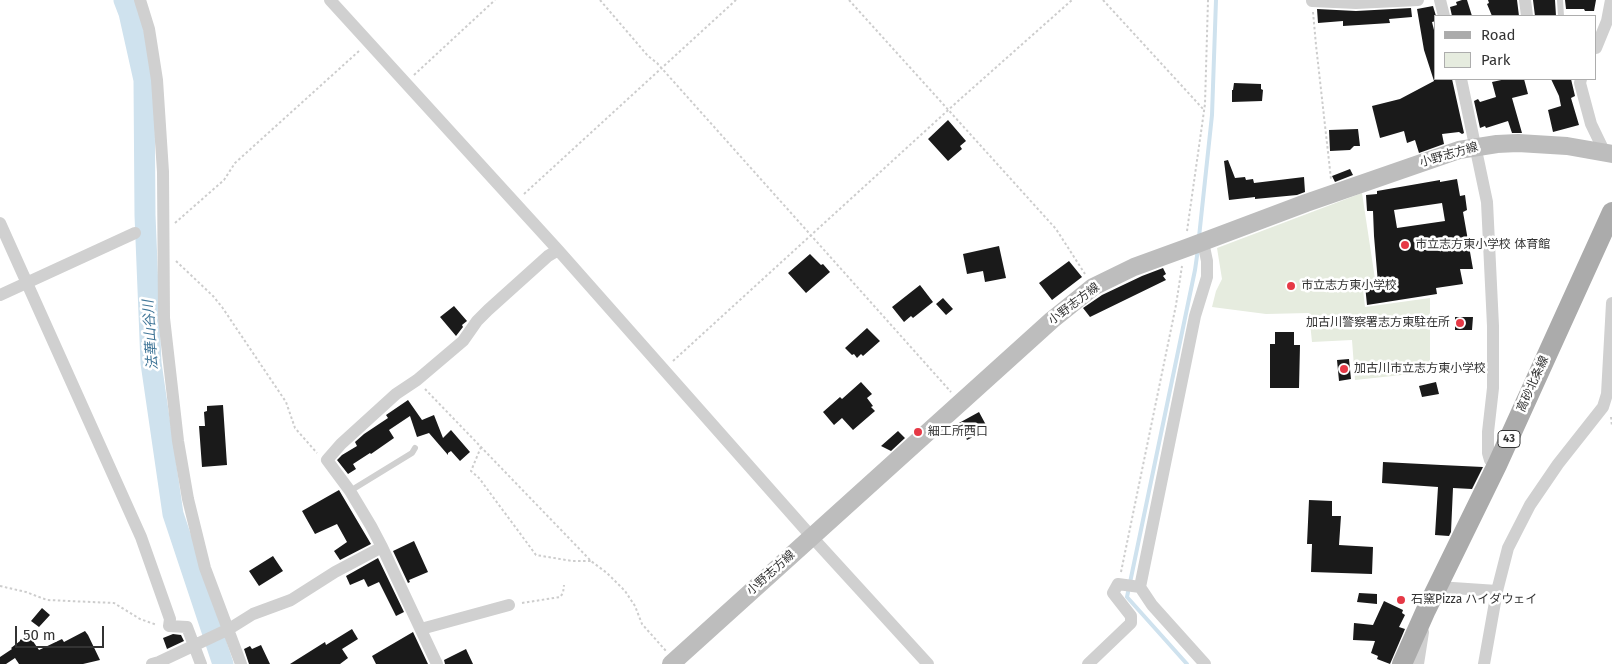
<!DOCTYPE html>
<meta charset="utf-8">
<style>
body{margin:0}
#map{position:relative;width:1612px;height:664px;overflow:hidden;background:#fff;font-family:"Fira Sans",sans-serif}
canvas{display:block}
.legend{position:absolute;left:1434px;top:15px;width:162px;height:65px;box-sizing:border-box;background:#fff;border:1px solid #adadad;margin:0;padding:6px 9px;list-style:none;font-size:15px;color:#333}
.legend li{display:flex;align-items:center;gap:10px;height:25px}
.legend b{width:25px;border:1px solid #adadad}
.scale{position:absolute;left:15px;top:626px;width:89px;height:22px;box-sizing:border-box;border:2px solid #333;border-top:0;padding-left:6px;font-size:15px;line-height:18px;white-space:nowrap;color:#333;-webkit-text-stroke:4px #fff;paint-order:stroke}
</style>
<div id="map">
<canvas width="1612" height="664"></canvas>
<ul class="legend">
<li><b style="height:6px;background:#ababab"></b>Road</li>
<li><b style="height:14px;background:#e6ecdf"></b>Park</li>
</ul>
<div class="scale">50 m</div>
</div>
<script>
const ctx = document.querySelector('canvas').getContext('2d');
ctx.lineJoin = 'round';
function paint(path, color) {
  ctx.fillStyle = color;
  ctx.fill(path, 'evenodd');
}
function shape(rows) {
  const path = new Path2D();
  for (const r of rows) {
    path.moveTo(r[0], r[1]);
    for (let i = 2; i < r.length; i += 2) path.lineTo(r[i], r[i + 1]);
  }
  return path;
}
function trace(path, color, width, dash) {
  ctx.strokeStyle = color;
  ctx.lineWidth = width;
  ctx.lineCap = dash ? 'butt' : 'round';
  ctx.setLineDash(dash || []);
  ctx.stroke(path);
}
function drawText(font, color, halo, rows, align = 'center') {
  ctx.font = font + ' "Fira Sans","Noto Sans JP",sans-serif';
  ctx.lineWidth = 5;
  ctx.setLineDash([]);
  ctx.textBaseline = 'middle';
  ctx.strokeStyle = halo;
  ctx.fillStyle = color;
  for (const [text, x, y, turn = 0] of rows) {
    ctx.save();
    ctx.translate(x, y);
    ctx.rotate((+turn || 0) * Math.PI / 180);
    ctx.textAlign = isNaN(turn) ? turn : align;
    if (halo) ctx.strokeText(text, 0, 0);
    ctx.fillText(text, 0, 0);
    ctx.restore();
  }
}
const green = shape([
 [1362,193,1375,279,1362,281,1365,307,1430,298,1430,372,1355,380,1352,340,1312,342,1309,313,1266,314,1212,307,1216,291,1222,279,1217,248]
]);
const stream = shape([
 [1199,237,1212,115,1216,0],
 [1187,664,1127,597,1195,270,1198,249]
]);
const river = shape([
 [124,0,129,13,144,80,145,215,151,363,173,514,223,664]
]);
const building = shape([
 [1462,0,1467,0,1472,16,1452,16,1450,7,1457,5,1456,2],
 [1488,0,1517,0,1519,16,1492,16,1487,4,1489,3],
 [1533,0,1555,0,1556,16,1535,16],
 [1565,0,1596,0,1594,11,1585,11,1584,9,1566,9],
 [1433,6,1436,16,1436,21,1432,22,1436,38,1436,79,1452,79,1464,133,1462,134,1459,132,1442,134,1444,144,1419,153,1415,140,1407,143,1404,131,1380,138,1372,106,1400,99,1434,81,1424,50,1417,9],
 [1411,8,1412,17,1389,19,1390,23,1343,26,1343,21,1318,23,1317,9,1356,11],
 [1506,79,1524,79,1528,94,1512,98,1522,133,1512,133,1508,121,1486,128,1485,126,1480,128,1474,101,1478,99,1480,102,1496,97,1492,82],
 [1551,79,1571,79,1575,96,1571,98,1579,125,1553,132,1548,110,1561,106,1559,96],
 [1234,83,1261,84,1261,89,1263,90,1262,101,1232,102,1232,90,1233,90],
 [948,120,966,141,960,146,962,149,948,161,928,139],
 [1358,129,1360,146,1354,146,1350,150,1330,151,1329,130],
 [1228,160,1235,178,1245,177,1246,180,1253,179,1254,183,1304,177,1305,192,1297,195,1255,199,1255,197,1229,200,1224,161],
 [1350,169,1353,175,1335,182,1332,176],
 [1457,179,1460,196,1465,195,1467,210,1463,212,1473,269,1460,269,1463,284,1436,288,1437,294,1367,305,1365,285,1378,283,1374,236,1373,211,1367,211,1366,195,1377,194,1377,191,1440,180,1440,182],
 [1442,203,1445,221,1397,228,1394,210],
 [999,246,1006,278,985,282,983,271,967,274,963,254],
 [810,254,821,265,823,264,830,272,806,293,788,273],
 [1069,261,1082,277,1052,300,1039,283],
 [1163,268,1166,274,1163,276,1166,280,1090,317,1083,308,1102,295,1142,276],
 [920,285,933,302,913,318,911,316,904,322,892,307],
 [943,298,953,309,946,315,936,304],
 [454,306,467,321,462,325,463,327,456,336,440,317],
 [1455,317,1473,317,1472,330,1455,330],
 [867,328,880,341,863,356,861,354,857,358,854,354,852,355,845,348],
 [1275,332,1294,332,1294,345,1300,345,1299,388,1270,388,1270,344,1275,344],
 [1349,359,1351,379,1339,381,1337,360],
 [861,382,872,394,867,398,873,406,871,407,875,411,853,430,842,418,834,425,823,412,840,397,842,399],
 [1436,382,1439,394,1422,397,1419,386],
 [408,400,422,420,434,415,443,438,451,430,470,452,460,461,451,451,448,453,448,455,429,433,417,437,410,416,389,430,394,438,371,454,370,453,353,464,356,469,348,474,337,460,342,455,357,446,355,442,364,434,388,418,386,415],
 [223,405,227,465,202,467,199,426,205,426,204,412,207,411,207,406],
 [979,412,986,425,977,430,973,437,967,440,959,423],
 [898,431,905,438,891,451,881,446],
 [1383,462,1441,465,1483,467,1472,489,1453,488,1451,532,1449,536,1435,535,1438,487,1382,483],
 [339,490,371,544,340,560,334,551,347,542,337,524,315,534,302,511],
 [1309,500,1332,501,1332,516,1341,516,1339,545,1373,547,1372,574,1311,572,1312,544,1307,544],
 [414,541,428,572,409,580,410,582,408,583,393,551],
 [273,556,283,571,259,586,249,571],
 [378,558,404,612,396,616,379,582,368,587,364,579,350,585,346,576],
 [1359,593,1377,594,1377,604,1357,602],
 [1384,601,1403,610,1402,613,1405,615,1399,627,1405,629,1390,664,1377,659,1378,656,1371,653,1375,641,1353,640,1354,623,1373,625],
 [42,608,50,615,39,627,31,621],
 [352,629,358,639,342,649,348,658,340,664,290,664,325,642,326,645],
 [85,631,88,635,100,660,83,664,19,664,15,658,6,664,0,664,0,657,12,649,11,648,20,641,20,640,28,634,39,650,62,639,64,642],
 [413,632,428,664,376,664,372,656],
 [173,634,181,635,184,641,167,649,163,638],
 [261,645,270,664,249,664,244,649,250,646,252,649],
 [466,649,473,664,445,664,444,660]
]);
const path = shape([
 [600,0,648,56,657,63,951,392],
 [849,0,1056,229,1085,274],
 [1103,0,1204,110],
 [1313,12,1316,45,1331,179],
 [414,75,495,0],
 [524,194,736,0],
 [175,223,224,180,235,163,359,51],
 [1187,231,1205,104,1208,0],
 [176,261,213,296,222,307,286,402,295,428,317,453],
 [673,361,957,102,1072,0],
 [425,389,591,561,607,573,625,591,635,606,642,624,666,651],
 [1611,417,1612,427],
 [481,447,471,471,479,478,536,555,572,561,591,561],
 [1121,572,1176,305,1182,266],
 [0,586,26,592,47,600,114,603,140,619,157,625],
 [522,603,560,597,563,593,564,585]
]);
const service = shape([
 [1560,0,1561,16],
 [350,491,412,453,415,448]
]);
const minor = shape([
 [140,0,149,29,157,80,163,172,164,318,178,441,188,499,205,568,241,664],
 [330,0,558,250,811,536,928,664],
 [1440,0,1444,16],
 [1525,0,1527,16],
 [1312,1,1356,3,1418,0],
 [1596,48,1607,21,1611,0],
 [1461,79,1487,202,1493,326,1493,388,1488,432,1488,453,1490,460,1497,465],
 [1581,79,1580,83,1591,124,1605,153],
 [0,223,141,537,170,619,169,626,187,627,201,664],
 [0,295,135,233],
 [1140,587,1195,316,1207,277,1207,261,1203,242],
 [1438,587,1497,591],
 [421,629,509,605],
 [152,664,159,662,229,629,253,614,291,600,335,572,382,547],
 [437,664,382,547,371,526,350,491,327,460,341,444,396,394,417,380,463,341,477,321,488,310,548,256,558,250],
 [1088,664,1131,623,1131,616,1113,593,1118,584,1140,587,1152,605,1205,664],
 [1418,664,1423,632],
 [1484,664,1497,591,1508,548,1530,505,1558,464,1603,407,1607,394,1612,303]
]);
const secondary = shape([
 [671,664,1052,320,1093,287,1134,267,1189,247,1306,203,1459,150,1497,144,1518,143,1567,146,1612,154]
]);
const primary = shape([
 [1402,664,1426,610,1497,465,1612,212]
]);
const markers = [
 [1405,245,5,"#e63946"],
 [1291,286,5,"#e63946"],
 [1460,323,5,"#e63946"],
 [1344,369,5,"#e63946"],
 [918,432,5,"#e63946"],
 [1401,600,5,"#e63946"]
];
const shields = [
 [1509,439,22]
];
const shieldNames = [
 ["43",1509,439]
];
const streetNames = [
 ["小野志方線",1449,155,-16],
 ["小野志方線",1074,304,-37],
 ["高砂北条線",1533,384,-66],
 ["小野志方線",771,573,-42]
];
const poiNames = [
 ["市立志方東小学校 体育館",1415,245],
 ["市立志方東小学校",1301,286],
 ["加古川警察署志方東駐在所",1450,323,"right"],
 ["加古川市立志方東小学校",1354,369],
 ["細工所西口",928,432],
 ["石窯Pizza ハイダウェイ",1411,600]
];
const waterNames = [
 ["法華山谷川",151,335,-94]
];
paint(green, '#e6ecdf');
trace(stream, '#cfe2ee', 4);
trace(river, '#cfe2ee', 21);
paint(building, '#1a1a1a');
trace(path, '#cdcdcd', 2, [2.5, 2.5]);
trace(service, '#d0d0d0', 6);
trace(minor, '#d0d0d0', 12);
trace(secondary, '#bdbdbd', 18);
trace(primary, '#ababab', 20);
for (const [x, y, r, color] of markers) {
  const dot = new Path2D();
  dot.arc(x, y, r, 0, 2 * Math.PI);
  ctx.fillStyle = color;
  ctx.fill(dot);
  trace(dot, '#fff', 2);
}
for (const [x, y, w] of shields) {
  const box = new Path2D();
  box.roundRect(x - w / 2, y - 8.5, w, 17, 4);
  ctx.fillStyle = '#fff';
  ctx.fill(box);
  trace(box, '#333', 1);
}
drawText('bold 11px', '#333', null, shieldNames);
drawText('12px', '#333', '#fff', streetNames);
drawText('12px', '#333', '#fff', poiNames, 'left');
drawText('italic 14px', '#3f7597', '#fff', waterNames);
</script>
